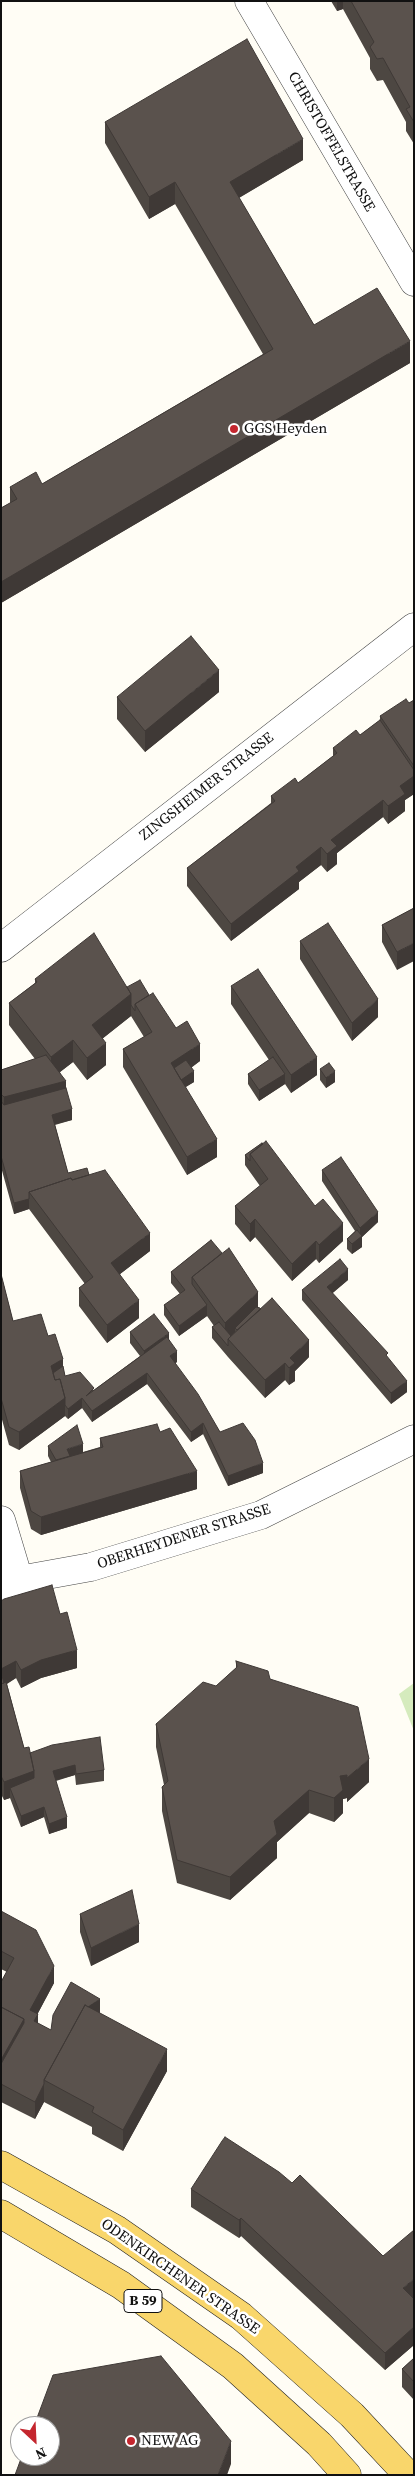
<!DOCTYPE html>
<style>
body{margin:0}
#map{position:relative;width:415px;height:2476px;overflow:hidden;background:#fffdf5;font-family:"Source Serif 4",serif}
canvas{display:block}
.frame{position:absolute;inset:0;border:2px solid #111;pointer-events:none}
.north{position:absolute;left:10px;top:2416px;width:50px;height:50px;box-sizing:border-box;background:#fff;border:1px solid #a0a0a0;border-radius:50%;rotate:155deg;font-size:14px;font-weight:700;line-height:20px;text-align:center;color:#111}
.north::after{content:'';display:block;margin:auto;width:18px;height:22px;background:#c4262e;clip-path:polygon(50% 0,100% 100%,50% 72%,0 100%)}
</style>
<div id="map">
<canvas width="415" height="2476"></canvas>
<div class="frame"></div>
<div class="north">N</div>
</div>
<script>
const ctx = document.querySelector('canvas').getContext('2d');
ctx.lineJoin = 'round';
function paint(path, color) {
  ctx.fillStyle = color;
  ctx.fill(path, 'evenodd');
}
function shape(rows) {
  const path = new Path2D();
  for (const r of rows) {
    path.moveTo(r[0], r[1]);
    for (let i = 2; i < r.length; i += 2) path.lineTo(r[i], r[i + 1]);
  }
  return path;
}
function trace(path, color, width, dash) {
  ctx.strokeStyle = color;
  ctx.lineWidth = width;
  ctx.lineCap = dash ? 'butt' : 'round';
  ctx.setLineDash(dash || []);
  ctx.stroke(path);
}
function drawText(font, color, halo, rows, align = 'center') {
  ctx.font = font + ' "Source Serif 4",serif';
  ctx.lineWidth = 5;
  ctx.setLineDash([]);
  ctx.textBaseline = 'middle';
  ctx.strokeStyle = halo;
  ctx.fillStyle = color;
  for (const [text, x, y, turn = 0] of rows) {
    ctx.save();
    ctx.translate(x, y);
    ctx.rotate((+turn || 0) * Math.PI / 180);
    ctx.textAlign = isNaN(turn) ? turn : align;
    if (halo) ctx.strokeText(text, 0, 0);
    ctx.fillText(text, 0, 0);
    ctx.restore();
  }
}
const green = shape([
 [414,1683,414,1731,399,1694]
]);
const minor = shape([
 [249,1,414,282],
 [1,948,414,627],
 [1,1520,19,1580],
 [1,1588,19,1580,91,1567,261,1515,414,1439]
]);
const major = shape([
 [1,2165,117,2230,241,2316,352,2415,408,2475],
 [1,2214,121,2285,233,2366,319,2444,347,2475]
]);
const wall = shape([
 [331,1,414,1,414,144,406,131,406,122,383,80,377,81,370,69,370,58,343,9,337,11],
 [105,122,303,160,239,198,314,325,410,363,1,603,1,508,10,503,10,487,42,484,263,354,175,204,149,219,105,143],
 [219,692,145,752,117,719,117,697],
 [414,700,414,794,405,800,405,811,388,824,383,817,337,853,337,864,327,872,321,865,299,882,299,889,231,941,187,886,187,868,271,803,271,796,298,783,333,756,333,748,360,735,380,720,380,716,409,703],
 [414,908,397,970,382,942,382,925],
 [300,941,378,1017,352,1041,300,959],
 [35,979,127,987,149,995,176,1028,200,1061,191,1068,194,1082,185,1087,217,1157,187,1175,123,1067,123,1049,144,1037,131,1016,103,1038,106,1065,87,1080,73,1062,60,1072,66,1088,72,1120,55,1125,68,1173,89,1175,150,1251,120,1274,139,1318,107,1343,79,1306,79,1288,85,1284,29,1209,14,1214,1,1167,1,1070,35,1059,9,1025,9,1003,35,983],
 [231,986,317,1075,291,1093,285,1084,259,1101,248,1084,248,1074,269,1060,231,1004],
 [320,1069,335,1082,326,1088,320,1080],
 [262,1143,343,1241,319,1263,316,1259,292,1281,255,1237,250,1242,235,1224,235,1206,260,1186,245,1165,245,1155],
 [322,1170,378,1222,362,1237,362,1247,352,1254,347,1249,347,1239,355,1231,322,1181],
 [211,1240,258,1307,309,1357,295,1371,295,1381,289,1385,285,1380,265,1398,228,1357,212,1338,212,1327,214,1326,207,1316,179,1336,164,1315,164,1305,180,1294,171,1283,171,1272],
 [1,1274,13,1321,48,1336,63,1366,65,1376,94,1390,140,1356,130,1343,130,1332,169,1340,177,1362,175,1363,220,1432,263,1473,228,1486,203,1434,191,1442,147,1384,92,1422,82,1408,68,1419,65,1416,19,1450,9,1445,1,1416],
 [348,1280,332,1293,388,1359,407,1392,391,1404,302,1300,302,1290],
 [160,1432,197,1489,41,1535,31,1529,20,1488,20,1471,51,1462,48,1456,48,1446,83,1452,100,1447,100,1438],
 [1,1601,60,1614,77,1668,41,1678,21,1688,16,1678,7,1684,24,1748,30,1753,104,1770,104,1781,76,1785,75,1775,56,1781,67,1828,49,1834,44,1817,21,1827,10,1798,4,1800,1,1794],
 [236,1661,270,1679,369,1782,347,1802,347,1798,343,1799,343,1813,334,1822,309,1813,277,1842,277,1858,230,1900,177,1883,162,1811,162,1787,164,1785,156,1747,156,1724,216,1686,236,1668],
 [1,1911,54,1983,38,2013,38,2024,51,2030,100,2013,167,2071,123,2151,92,2134,92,2127,44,2102,35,2119,1,2102,1,1982,7,1972,1,1969],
 [80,1914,139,1942,91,1966,80,1932],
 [191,2189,413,2298,414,2299,414,2345,385,2370,241,2236,239,2238,191,2207],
 [414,2358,414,2400,402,2387,402,2369]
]);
const shadedWall = shape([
 [337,1,343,1,343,9,337,11],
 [303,139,303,160,230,203,230,182],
 [175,182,175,204,149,219,149,197],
 [410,341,410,363,1,603,1,582],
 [219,670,219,692,145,752,145,731],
 [414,776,414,794,405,800,405,811,388,824,388,806,400,786],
 [383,800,383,817,337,853,337,864,327,872,327,854,331,840],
 [321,847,321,865,299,882,299,889,231,941,231,924,296,867],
 [414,943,414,961,397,970,397,952],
 [131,994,131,1016,92,1047,92,1025],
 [378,999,378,1017,352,1041,352,1023],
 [73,1040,73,1062,51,1079,51,1057],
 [106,1043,106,1065,87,1080,87,1058],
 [200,1044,200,1061,176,1078,171,1063],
 [317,1057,317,1075,291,1093,291,1075],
 [194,1071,194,1082,178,1092,178,1082],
 [335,1071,335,1082,326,1088,326,1078],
 [285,1074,285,1084,259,1101,259,1090],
 [66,1081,66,1099,4,1115,4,1097],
 [72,1109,72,1120,52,1125,52,1115],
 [217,1139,217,1157,187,1175,187,1157],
 [29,1199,29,1209,14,1214,14,1203],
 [378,1212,378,1222,362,1237,362,1247,352,1254,352,1244,360,1237,360,1228],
 [255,1219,255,1237,250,1242,250,1224],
 [343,1223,343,1241,319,1263,319,1245],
 [150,1233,150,1251,111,1281,111,1263],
 [316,1241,316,1259,292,1281,292,1264],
 [348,1269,348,1280,327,1298,327,1287],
 [258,1292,258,1309,235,1328,235,1332,225,1341,225,1323],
 [139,1300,139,1318,107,1343,107,1325],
 [207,1305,207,1316,179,1336,179,1326],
 [169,1333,169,1344,144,1362,144,1351],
 [309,1340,309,1357,295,1371,295,1381,289,1385,290,1358],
 [177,1351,177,1362,170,1367,170,1356],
 [63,1359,63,1377,51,1374,51,1366],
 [285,1363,285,1380,265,1398,265,1380],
 [147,1373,147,1384,92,1422,92,1411],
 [407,1381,407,1392,391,1404,391,1393],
 [65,1398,65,1416,19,1450,19,1432],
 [82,1398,82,1408,68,1419,68,1409],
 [203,1423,203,1434,191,1442,191,1432],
 [83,1444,83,1455,67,1459,67,1449],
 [263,1463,263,1473,228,1486,228,1476],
 [197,1471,197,1489,41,1535,41,1517],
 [77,1650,77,1668,41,1678,21,1688,21,1670,41,1660],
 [16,1661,16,1678,1,1687,1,1669],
 [369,1759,369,1782,347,1802,347,1778],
 [75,1765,75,1775,53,1781,53,1771],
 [34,1771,34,1789,10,1788,10,1798,4,1800,4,1782],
 [347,1775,347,1798,343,1799,343,1813,334,1822,334,1798,340,1776],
 [309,1790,309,1813,277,1842,277,1858,230,1900,230,1877,274,1821],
 [44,1807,44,1817,21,1827,21,1816],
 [67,1817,67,1828,49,1834,49,1824],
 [139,1924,139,1942,91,1966,91,1948],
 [54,1966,54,1983,30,2028,30,2010],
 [100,1999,100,2017,85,2008],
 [38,2014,38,2031,34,2021],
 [24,2019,24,2040,1,2082,1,2060],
 [167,2049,167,2071,123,2151,123,2130],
 [44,2084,44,2102,35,2119,35,2102],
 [241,2218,241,2236,239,2238,239,2220],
 [414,2279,414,2297,403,2306,403,2288],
 [414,2327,414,2345,385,2370,385,2353],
 [231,2441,231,2464,227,2475,218,2475]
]);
const building = shape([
 [351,1,414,1,414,122,406,109,410,107,383,58,377,59,370,47,374,42,351,1],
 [247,39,303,139,230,182,314,325,377,288,410,341,1,582,1,508,17,499,10,487,36,472,42,484,273,349,175,182,149,197,105,122,247,39],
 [191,636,219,670,145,731,117,697,191,636],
 [406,699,409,703,414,700,414,766,380,716,406,699],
 [380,720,414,770,414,776,400,786,405,794,388,806,383,800,331,840,337,846,327,854,321,847,296,867,299,871,231,924,187,868,275,801,271,796,295,778,298,783,337,753,333,748,356,730,360,735,380,720],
 [414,908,414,943,397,952,382,925,414,908],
 [328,923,378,999,352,1023,300,941,328,923],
 [94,933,131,994,92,1025,106,1043,87,1058,73,1040,51,1057,9,1003,37,982,35,979,94,933],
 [258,969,317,1057,291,1075,231,986,258,969],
 [140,980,149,995,135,1004,135,1011,131,1005,131,994,127,987,140,980],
 [153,993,176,1028,187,1021,200,1044,171,1063,217,1139,187,1157,123,1049,152,1032,135,1004,153,993],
 [46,1055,66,1081,4,1097,1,1094,1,1070,46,1055],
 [273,1057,285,1074,259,1090,248,1074,273,1057],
 [186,1060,194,1071,181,1080,174,1068,186,1060],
 [329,1063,335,1071,326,1078,320,1069,329,1063],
 [66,1088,72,1109,52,1115,68,1173,87,1168,89,1175,72,1180,71,1178,29,1192,29,1199,14,1203,1,1156,1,1101,4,1105,66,1088],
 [266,1141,315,1206,323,1199,343,1223,319,1245,316,1241,292,1264,255,1219,250,1224,235,1206,268,1179,250,1154,266,1141],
 [262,1143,263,1144,250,1154,250,1161,245,1155,262,1143],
 [341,1157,378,1212,360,1228,322,1170,341,1157],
 [105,1170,150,1233,111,1263,139,1300,107,1325,79,1288,93,1277,29,1192,71,1178,72,1180,105,1170],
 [357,1230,362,1236,352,1244,347,1239,357,1230],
 [211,1240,222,1253,192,1277,192,1284,207,1305,179,1326,164,1305,185,1290,171,1272,211,1240],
 [229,1248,258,1292,225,1323,192,1277,229,1248],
 [340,1259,348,1269,327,1287,388,1353,386,1355,407,1381,391,1393,302,1290,340,1259],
 [1,1274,13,1321,41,1314,48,1336,55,1334,63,1359,51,1366,55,1380,60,1379,65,1398,19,1432,9,1427,1,1398,1,1274],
 [272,1298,309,1340,290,1358,295,1363,289,1368,285,1363,265,1380,228,1339,272,1298],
 [256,1307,260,1308,261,1309,237,1330,235,1328,256,1307],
 [154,1314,169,1333,144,1351,130,1332,154,1314],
 [219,1322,231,1336,228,1339,228,1346,212,1327,219,1322],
 [167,1337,177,1351,170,1356,198,1394,220,1432,243,1423,255,1440,263,1463,228,1476,203,1423,191,1432,147,1373,92,1411,82,1398,68,1409,65,1405,65,1398,60,1379,55,1380,53,1373,63,1366,65,1376,80,1372,94,1388,86,1396,167,1337],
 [157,1424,160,1432,170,1428,197,1471,41,1517,31,1511,20,1471,103,1447,100,1438,157,1424],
 [77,1425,83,1444,67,1449,70,1456,56,1460,48,1446,77,1425],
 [52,1585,60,1614,67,1612,77,1650,41,1660,21,1670,16,1661,1,1669,1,1601,4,1599,52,1585],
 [236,1661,268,1671,270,1679,358,1707,369,1759,347,1778,347,1775,340,1776,343,1790,334,1798,309,1790,274,1821,277,1834,230,1877,177,1860,162,1787,168,1781,156,1724,203,1682,216,1686,237,1667,236,1661],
 [1,1676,2,1676,4,1683,1,1684,1,1676],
 [6,1682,24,1748,29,1747,34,1771,4,1782,1,1776,1,1684,6,1682],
 [100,1737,104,1770,76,1774,75,1765,53,1771,67,1817,49,1824,44,1807,21,1816,10,1788,34,1778,34,1771,30,1753,52,1745,100,1737],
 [132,1890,139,1924,91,1948,80,1914,132,1890],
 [1,1911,36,1930,54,1966,30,2010,38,2014,34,2021,51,2030,53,2015,71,1982,100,1999,88,2007,85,2005,44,2080,44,2084,35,2102,1,2084,1,2064,24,2023,24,2019,1,2007,1,1982,14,1958,1,1951,1,1911],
 [85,2005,167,2049,123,2130,92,2112,94,2107,44,2080,85,2005],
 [1,2007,24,2019,1,2060,1,2007],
 [225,2137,279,2172,292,2183,300,2175,383,2256,414,2230,414,2279,403,2288,414,2299,414,2327,385,2353,241,2218,239,2220,191,2189,222,2141,225,2137],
 [161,2356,231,2441,218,2475,15,2475,22,2456,50,2456,50,2426,34,2426,53,2375,161,2356],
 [414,2358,414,2382,402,2369,414,2358]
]);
const markers = [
 [234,429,5,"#c4262e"],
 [131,2441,5,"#c4262e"]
];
const shields = [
 [143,2301,38]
];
const shieldNames = [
 ["B 59",143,2301]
];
const streetNames = [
 ["CHRISTOFFELSTRASSE",331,142,60],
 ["ZINGSHEIMER STRASSE",207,787,-38],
 ["OBERHEYDENER STRASSE",184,1537,-18],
 ["ODENKIRCHENER STRASSE",180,2277,35]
];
const poiNames = [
 ["GGS Heyden",244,429],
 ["NEW AG",141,2441]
];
paint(green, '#d5ebbd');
trace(minor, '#444', 29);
trace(major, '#222', 29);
trace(minor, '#fff', 28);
trace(major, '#f9d66b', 28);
paint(wall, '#4d4742');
paint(shadedWall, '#3f3936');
paint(building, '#5a524d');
trace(building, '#3f3936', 1);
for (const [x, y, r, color] of markers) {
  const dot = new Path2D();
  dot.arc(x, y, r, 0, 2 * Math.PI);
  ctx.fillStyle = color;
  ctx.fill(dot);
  trace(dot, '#fff', 2);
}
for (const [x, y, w] of shields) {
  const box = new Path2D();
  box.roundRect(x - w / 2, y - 11.5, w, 23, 4);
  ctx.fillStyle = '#fff';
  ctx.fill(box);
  trace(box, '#111', 1);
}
drawText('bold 14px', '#111', null, shieldNames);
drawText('15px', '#111', '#fff', streetNames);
drawText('15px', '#111', '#fff', poiNames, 'left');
</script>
